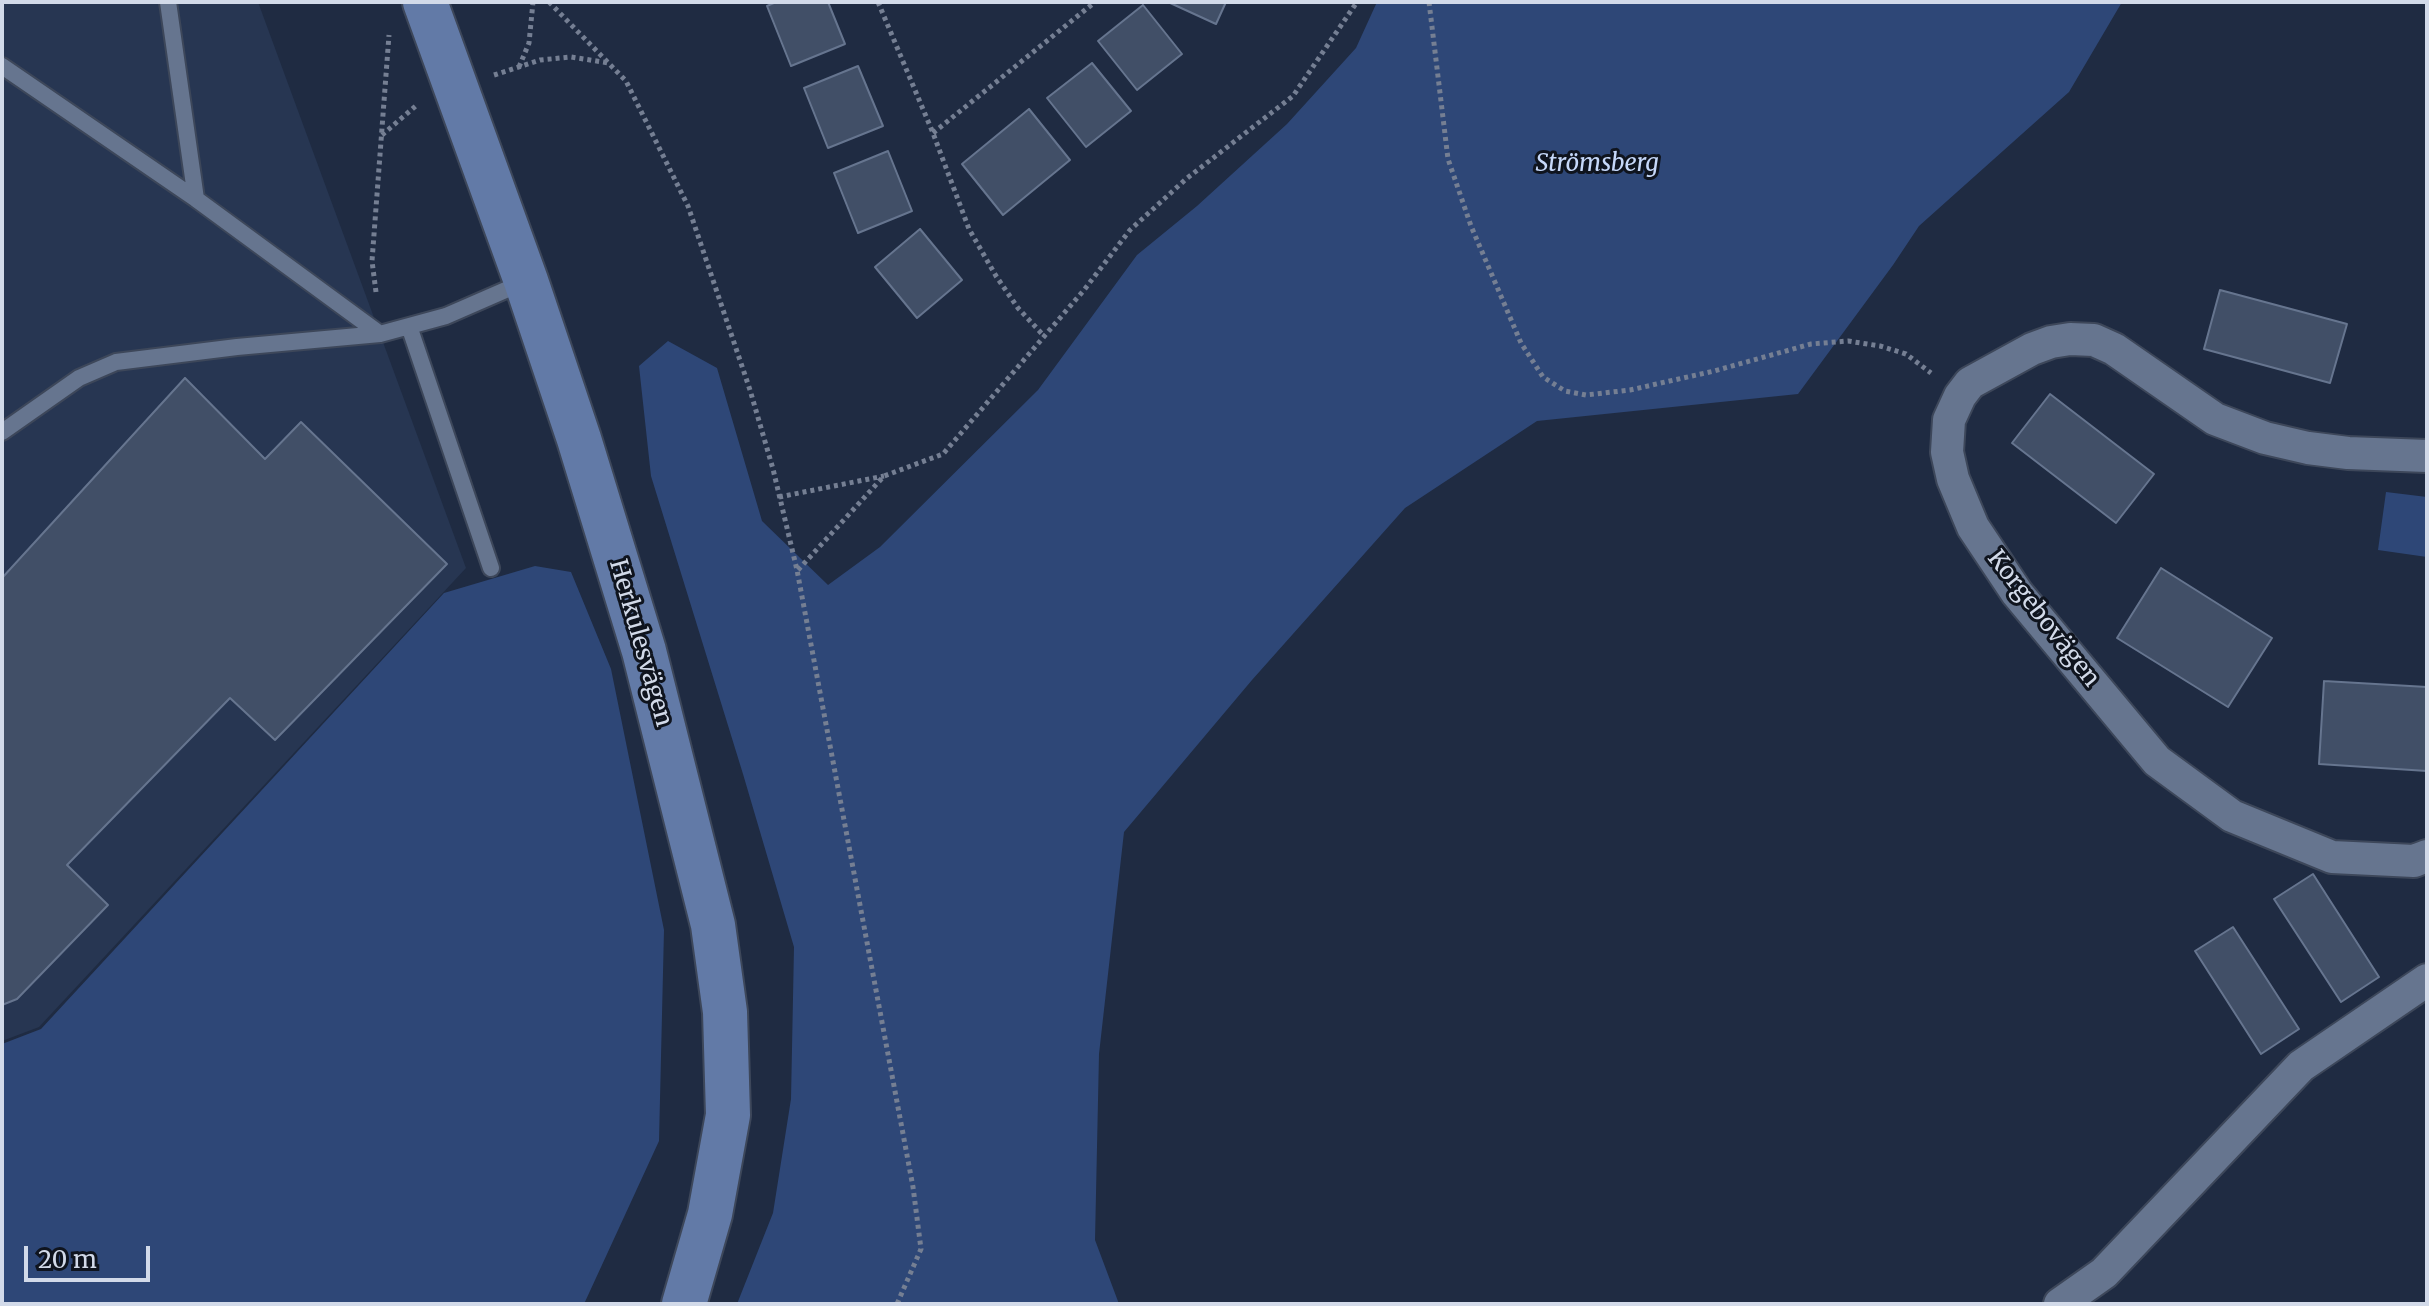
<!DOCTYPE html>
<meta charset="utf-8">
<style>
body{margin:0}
#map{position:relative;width:2429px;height:1306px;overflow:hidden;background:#1f2b42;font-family:Merriweather,serif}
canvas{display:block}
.frame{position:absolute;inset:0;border:4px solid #d2dae9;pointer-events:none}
.scale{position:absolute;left:24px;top:1246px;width:126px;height:36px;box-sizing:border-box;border:4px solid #d2dae9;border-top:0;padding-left:10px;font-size:24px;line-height:28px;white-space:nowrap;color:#d2dae9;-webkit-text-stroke:6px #0f141e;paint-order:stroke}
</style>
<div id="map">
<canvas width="2429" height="1306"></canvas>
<div class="frame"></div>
<div class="scale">20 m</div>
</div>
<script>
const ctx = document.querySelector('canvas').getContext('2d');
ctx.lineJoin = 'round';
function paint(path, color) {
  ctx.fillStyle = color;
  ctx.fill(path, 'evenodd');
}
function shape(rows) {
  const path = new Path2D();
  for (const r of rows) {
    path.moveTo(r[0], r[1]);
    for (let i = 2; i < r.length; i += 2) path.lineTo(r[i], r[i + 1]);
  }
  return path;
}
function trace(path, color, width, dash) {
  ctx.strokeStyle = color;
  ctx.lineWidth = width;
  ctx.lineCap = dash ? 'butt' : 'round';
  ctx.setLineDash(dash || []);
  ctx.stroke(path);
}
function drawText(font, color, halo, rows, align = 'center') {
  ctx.font = font + ' Merriweather,serif';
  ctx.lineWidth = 6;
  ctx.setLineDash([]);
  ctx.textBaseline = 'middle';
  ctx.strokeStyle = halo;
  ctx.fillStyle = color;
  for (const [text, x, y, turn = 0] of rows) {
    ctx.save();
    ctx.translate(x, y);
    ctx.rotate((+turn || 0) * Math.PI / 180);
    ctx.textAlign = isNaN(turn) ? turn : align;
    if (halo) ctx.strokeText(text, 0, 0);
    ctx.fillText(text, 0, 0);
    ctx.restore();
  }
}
const built = shape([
 [2,2,258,2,466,568,39,1027,2,1041]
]);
const green = shape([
 [1377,2,2122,2,2069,92,1919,226,1893,265,1798,394,1537,421,1405,508,1252,680,1124,832,1099,1054,1095,1240,1119,1304,737,1304,773,1213,791,1099,794,947,743,774,651,476,639,366,668,341,717,368,762,521,828,585,880,547,1038,390,1137,255,1197,206,1287,124,1356,48],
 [2386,492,2427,497,2427,557,2378,550],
 [535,566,571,572,611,669,664,930,659,1141,584,1304,2,1304,2,1044,41,1029,444,593]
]);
const building = shape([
 [776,2,828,2,845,44,791,66,767,6,776,2],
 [1168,2,1226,2,1216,24,1168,2],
 [1143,5,1182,54,1137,90,1098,41,1143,5],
 [1092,63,1131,111,1086,147,1047,98,1092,63],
 [858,66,883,126,828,148,804,88,858,66],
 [1029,109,1070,160,1003,215,962,164,1029,109],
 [888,151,912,211,858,233,834,173,888,151],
 [920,229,962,280,917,318,875,267,920,229],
 [2220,290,2347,324,2330,383,2204,349,2220,290],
 [185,378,265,459,301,422,447,564,275,740,230,698,67,865,108,905,17,999,2,1005,2,578,185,378],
 [2050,394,2154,474,2116,523,2012,443,2050,394],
 [2161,568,2272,638,2228,707,2117,638,2161,568],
 [2324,681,2427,687,2427,771,2319,764,2324,681],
 [2313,874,2379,977,2341,1002,2274,899,2313,874],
 [2233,927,2299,1029,2261,1054,2195,951,2233,927]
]);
const path = shape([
 [549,2,626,81,688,206,750,390,773,469,797,570,913,1187,921,1249,897,1304],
 [878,2,933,133,969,229,996,276,1018,308,1044,336],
 [1429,2,1448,159,1471,226,1521,343,1543,377,1565,391,1586,395,1630,390,1714,371,1811,344,1848,341,1880,346,1906,354,1931,373],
 [519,67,529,43,533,2],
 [494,75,540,60,571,57,609,63],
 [933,133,1095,2],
 [382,135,418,104],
 [376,292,372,261,389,35],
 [779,497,884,476],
 [798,570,884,476,943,454,1084,290,1130,230,1186,179,1293,96,1357,2]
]);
const lane = shape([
 [168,2,196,199],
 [2,66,196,199,380,334],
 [409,326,491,568],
 [2,432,79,378,116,362,237,347,380,334,446,316,524,282]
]);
const street = shape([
 [2427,456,2348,453,2308,448,2265,438,2215,419,2114,349,2094,340,2070,339,2051,342,2032,349,1970,383,1960,396,1949,420,1947,452,1953,479,1973,527,2017,593,2157,761,2232,816,2332,857,2414,861,2427,856],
 [2060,1304,2104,1273,2301,1066,2427,980]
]);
const secondary = shape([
 [425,2,526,281,579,439,644,651,713,925,725,1012,728,1115,710,1214,684,1304]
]);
const parkNames = [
 ["Strömsberg",1597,164]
];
const streetNames = [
 ["Korgebovägen",2043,619,52],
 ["Herkulesvägen",640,643,74]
];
paint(built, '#273652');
paint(green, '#2e4777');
paint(building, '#414f67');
trace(building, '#66758f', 2);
trace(lane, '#3d475a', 20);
trace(street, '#3d475a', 36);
trace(secondary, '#3d475a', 48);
trace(path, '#757f93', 5, [4, 4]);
trace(lane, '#66758f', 16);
trace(street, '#66758f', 32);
trace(secondary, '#627aa7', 44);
drawText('italic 24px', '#c6d8f9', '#0f141e', parkNames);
drawText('24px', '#d2dae9', '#0f141e', streetNames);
</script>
